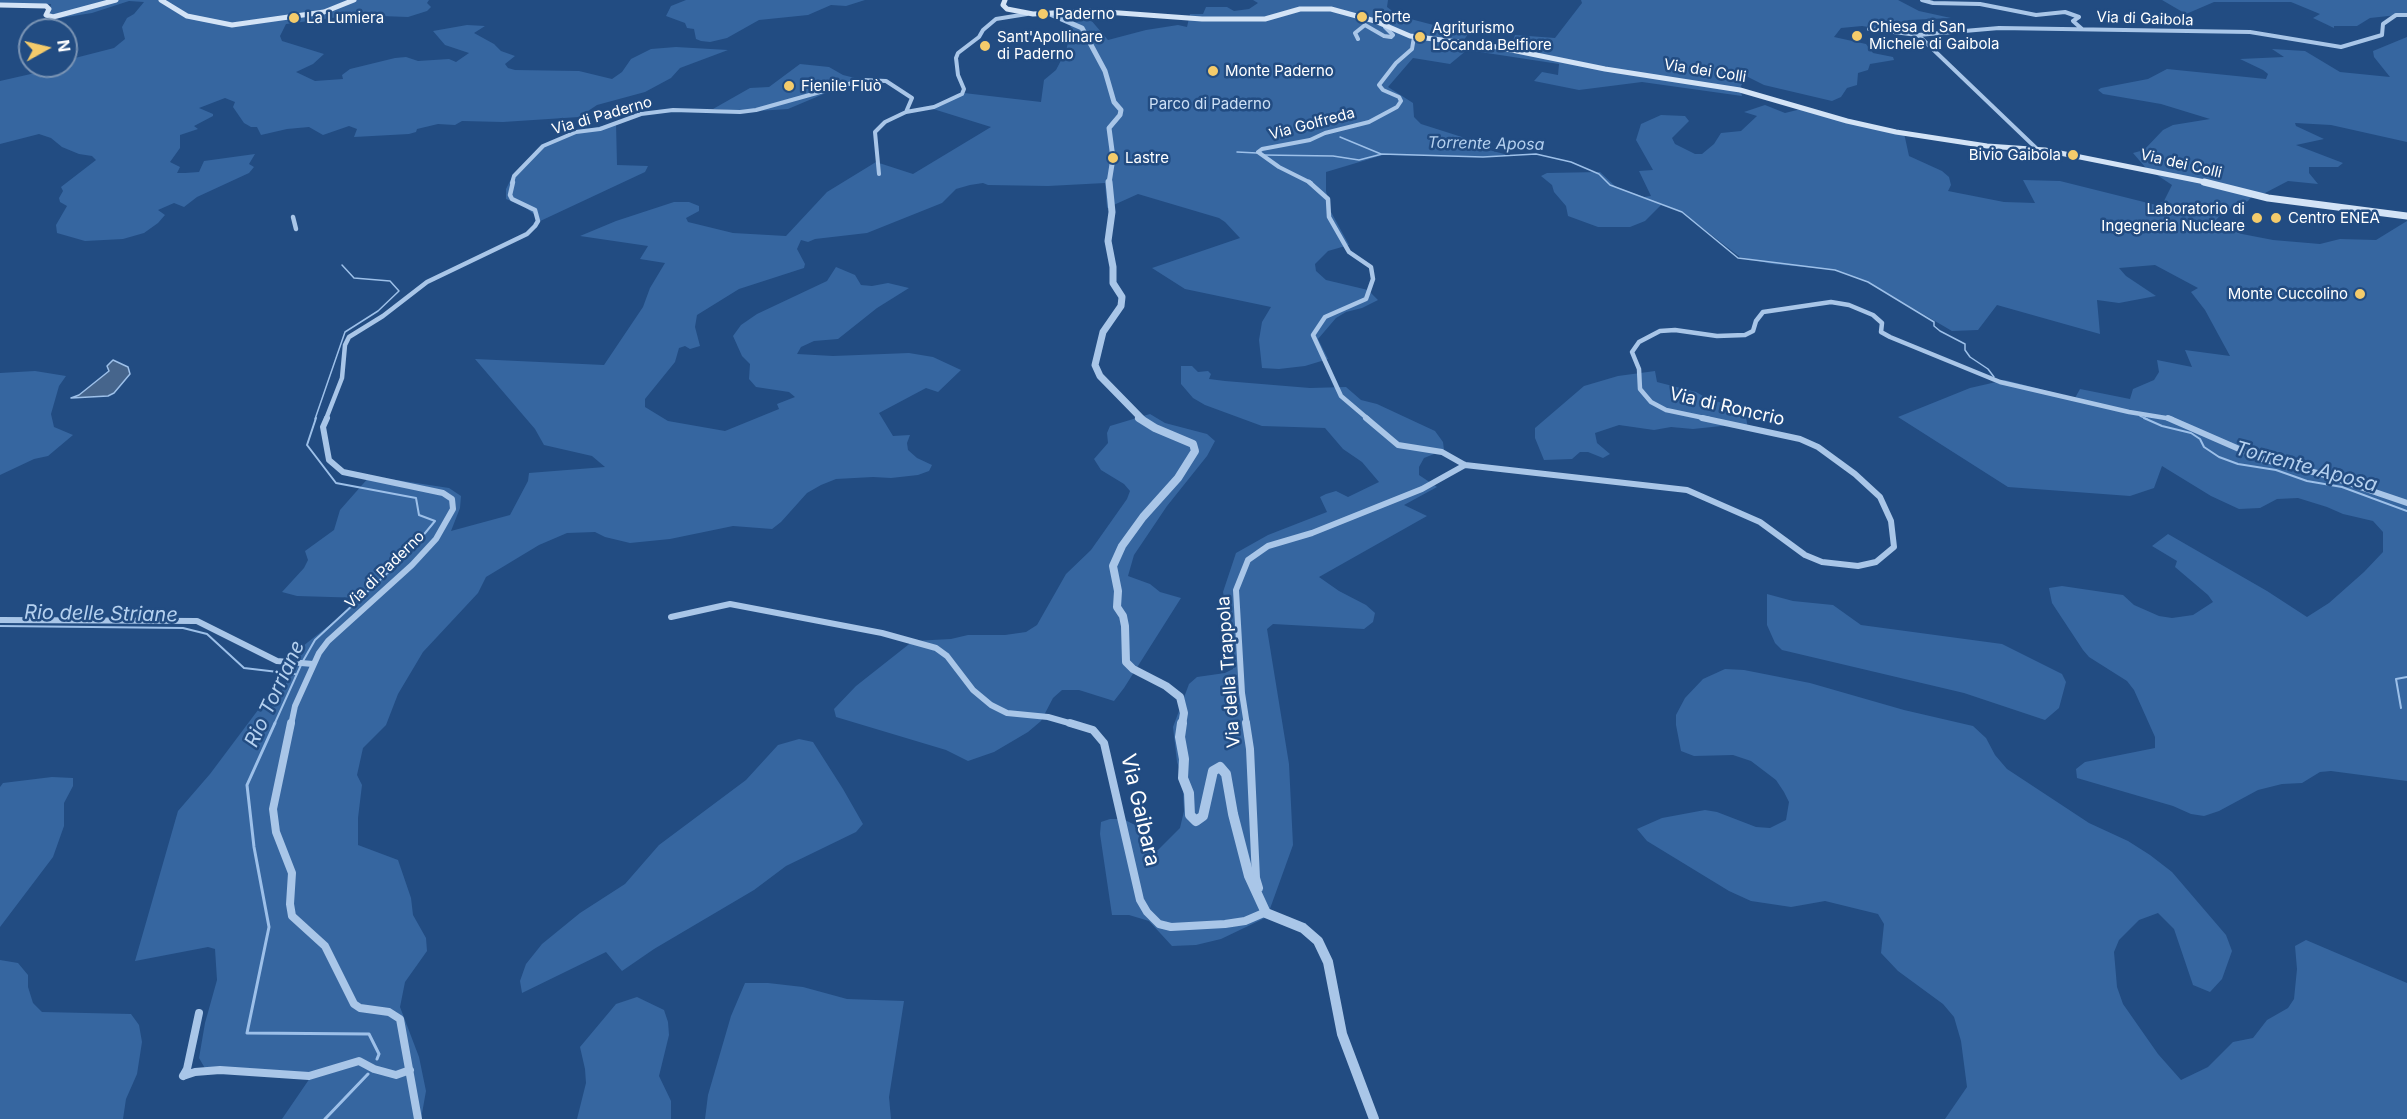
<!DOCTYPE html>
<meta charset="utf-8">
<style>
body{margin:0}
#map{position:relative;width:2407px;height:1119px;overflow:hidden;background:#224c82;font-family:Inter,sans-serif}
canvas{display:block}
.north{position:absolute;left:18px;top:18px;width:60px;height:60px;box-sizing:border-box;background:#224c82;border:2px solid #7a94b4;border-radius:50%;rotate:82deg;font-size:16px;font-weight:700;line-height:24px;text-align:center;color:#fff}
.north::after{content:'';display:block;margin:auto;width:21px;height:27px;background:#f4cb6b;clip-path:polygon(50% 0,100% 100%,50% 72%,0 100%)}
</style>
<div id="map">
<canvas width="2407" height="1119"></canvas>
<div class="north">N</div>
</div>
<script>
const ctx = document.querySelector('canvas').getContext('2d');
ctx.lineJoin = 'round';
function paint(path, color) {
  ctx.fillStyle = color;
  ctx.fill(path, 'evenodd');
}
function shape(rows) {
  const path = new Path2D();
  for (const r of rows) {
    path.moveTo(r[0], r[1]);
    for (let i = 2; i < r.length; i += 2) path.lineTo(r[i], r[i + 1]);
  }
  return path;
}
function trace(path, color, width, dash) {
  ctx.strokeStyle = color;
  ctx.lineWidth = width;
  ctx.lineCap = dash ? 'butt' : 'round';
  ctx.setLineDash(dash || []);
  ctx.stroke(path);
}
function drawText(font, color, halo, rows, align = 'center') {
  ctx.font = font + ' Inter,sans-serif';
  ctx.lineWidth = 5;
  ctx.setLineDash([]);
  ctx.textBaseline = 'middle';
  ctx.strokeStyle = halo;
  ctx.fillStyle = color;
  for (const [text, x, y, turn = 0] of rows) {
    ctx.save();
    ctx.translate(x, y);
    ctx.rotate((+turn || 0) * Math.PI / 180);
    ctx.textAlign = isNaN(turn) ? turn : align;
    if (halo) ctx.strokeText(text, 0, 0);
    ctx.fillText(text, 0, 0);
    ctx.restore();
  }
}
const green = shape([
 [0,0,429,0,427,3,431,7,427,11,408,17,354,15,286,24,280,36,282,41,324,54,313,64,296,72,315,81,343,79,342,75,350,69,395,58,406,57,418,61,449,59,456,62,469,53,445,45,433,31,467,25,485,26,474,33,494,44,501,51,515,56,505,64,508,68,515,70,579,71,612,79,622,72,631,59,651,49,676,47,728,50,680,68,671,78,645,92,597,105,579,117,503,122,462,121,455,125,438,124,417,129,416,132,409,134,354,137,357,129,349,126,323,135,309,127,287,129,261,135,257,127,251,127,244,123,233,107,235,102,225,98,199,108,213,114,213,116,194,126,198,129,180,135,180,148,170,162,180,167,177,173,185,173,199,172,204,161,255,154,249,164,254,167,249,173,197,197,184,207,174,203,158,210,165,215,158,223,144,233,123,239,85,241,57,233,56,225,67,206,60,202,59,198,63,191,61,187,96,160,92,156,79,154,62,147,51,138,39,134,0,144,0,81,66,66,75,58,114,48,125,39,122,27,127,18,134,14,144,2,129,1,92,13,60,18,49,15,51,4,0,5],
 [686,0,865,0,846,6,831,5,808,15,759,20,727,38,710,42,701,41,696,39,694,29,687,28,685,23,666,16,671,6],
 [1253,0,1388,0,1387,7,1399,16,1468,34,1464,40,1510,48,1515,35,1555,38,1582,3,1581,0,1898,0,1919,11,1951,18,1909,20,1882,29,1862,26,1841,28,1834,37,1866,44,1873,53,1893,57,1894,60,1870,64,1868,70,1858,73,1857,85,1847,88,1841,97,1832,101,1764,85,1746,76,1740,88,1742,96,1642,82,1579,90,1534,81,1542,72,1558,75,1559,64,1467,50,1450,64,1413,58,1388,87,1413,103,1414,117,1421,124,1465,138,1464,143,1466,144,1508,155,1483,157,1383,155,1326,172,1326,191,1331,212,1349,245,1328,251,1315,264,1316,271,1326,280,1368,290,1378,300,1362,308,1346,312,1336,318,1318,339,1328,359,1305,366,1279,369,1262,368,1259,340,1262,322,1271,307,1185,289,1152,268,1240,238,1225,222,1219,218,1138,194,1107,208,1105,183,1048,186,988,185,983,183,970,185,956,189,942,203,867,233,815,239,808,242,801,240,797,249,805,264,804,268,739,289,697,315,695,327,700,346,690,349,685,346,679,348,675,362,645,399,645,407,668,421,725,431,779,409,777,404,795,397,789,392,756,387,749,379,750,364,742,356,733,336,741,325,757,314,827,281,836,267,855,275,861,285,872,286,888,283,909,288,877,308,838,339,814,341,801,347,797,354,833,356,909,353,933,357,961,370,938,392,926,388,879,413,893,436,910,435,907,443,908,450,917,458,932,465,929,471,918,475,891,478,873,477,836,479,821,485,807,493,781,522,772,529,733,526,670,539,630,543,605,537,595,532,567,533,539,545,486,577,478,593,423,652,398,694,386,725,363,748,357,775,362,785,358,818,358,845,398,860,411,898,413,915,426,938,427,951,405,982,400,1007,419,1057,426,1091,421,1119,282,1119,310,1078,206,1070,199,1058,205,1023,217,980,215,949,208,947,135,961,178,811,210,774,261,706,278,696,285,686,294,660,303,646,364,598,297,596,282,592,304,568,308,560,305,551,334,530,340,510,370,476,449,488,461,496,460,508,451,531,510,515,528,481,529,473,605,467,592,456,544,445,535,429,475,359,604,365,643,307,650,288,665,263,640,259,648,246,580,236,616,221,674,202,689,202,699,206,699,211,686,218,688,222,733,233,786,236,827,192,876,162,913,174,991,127,930,108,964,93,1041,102,1044,80,1056,70,1066,51,1071,30,1070,23,1090,19,1108,40,1146,30,1178,25,1187,27,1190,14,1203,14,1206,7,1227,7,1234,11,1249,9,1258,3],
 [2162,0,2407,0,2407,14,2370,18,2357,26,2334,26,2334,28,2313,18,2320,14,2291,2,2214,2,2186,14],
 [2407,37,2407,142,2331,125,2295,123,2296,126,2324,139,2296,145,2343,163,2338,167,2309,167,2309,173,2318,184,2288,181,2265,193,2253,195,2248,201,2223,212,2216,220,2218,226,2242,234,2273,240,2320,244,2340,239,2376,240,2407,221,2407,781,2331,771,2320,772,2302,783,2282,784,2258,790,2219,811,2204,816,2191,814,2173,806,2077,778,2076,769,2085,762,2155,748,2155,737,2134,690,2127,681,2089,657,2083,650,2052,603,2049,588,2062,586,2123,595,2134,605,2159,616,2172,618,2193,615,2213,602,2208,595,2175,567,2177,561,2152,546,2168,534,2267,591,2307,617,2329,603,2364,572,2383,552,2383,532,2373,521,2343,514,2327,507,2298,498,2277,499,2260,508,2239,509,2211,496,2162,466,2154,488,2130,496,2008,487,1898,417,1970,388,2005,380,2075,398,2080,389,2130,399,2133,389,2154,380,2159,372,2157,360,2192,367,2185,350,2230,356,2205,310,2191,292,2198,288,2155,265,2119,268,2126,276,2156,296,2119,303,2097,300,2100,334,1997,305,1978,330,1952,331,1868,282,1835,270,1772,264,1740,257,1682,212,1662,204,1645,221,1630,227,1598,227,1568,216,1566,206,1554,192,1552,185,1541,176,1547,173,1600,172,1616,187,1644,197,1651,196,1639,171,1653,170,1636,140,1641,124,1661,115,1685,116,1689,121,1672,138,1675,144,1695,154,1702,154,1714,144,1721,133,1741,131,1757,116,1744,112,1765,105,1785,113,1805,108,1904,133,1909,156,1942,171,1949,177,1951,185,1948,191,2004,202,2035,203,2023,180,2060,181,2156,205,2164,201,2172,185,2145,167,2133,153,2144,150,2163,130,2173,125,2210,119,2161,104,2103,94,2098,90,2101,88,2148,79,2167,69,2266,79,2268,74,2263,70,2240,59,2284,57,2272,49,2305,51,2340,72,2390,77,2374,57,2373,51],
 [800,64,829,67,843,75,859,79,788,109,727,113,727,110,713,109,750,88,769,87],
 [616,123,617,165,648,166,645,172,536,223,535,215,522,205,506,199,506,189,513,175,531,160,541,146,576,132],
 [1181,366,1192,366,1198,372,1208,371,1211,374,1209,379,1225,381,1310,388,1346,387,1361,400,1377,404,1435,431,1443,442,1444,450,1424,458,1419,467,1419,475,1437,487,1404,505,1427,516,1319,577,1339,591,1366,605,1375,613,1373,622,1364,629,1273,624,1267,629,1289,764,1293,845,1267,917,1221,939,1196,945,1172,946,1149,921,1129,915,1112,915,1100,834,1101,822,1110,819,1123,819,1135,825,1149,852,1158,850,1180,828,1184,811,1182,776,1177,762,1173,727,1189,684,1197,677,1225,673,1233,669,1235,658,1223,592,1236,553,1268,535,1327,512,1320,497,1326,494,1336,491,1348,497,1379,482,1362,462,1343,449,1325,428,1262,426,1205,405,1193,398,1181,384],
 [35,371,66,376,59,386,51,414,54,427,73,435,48,456,34,459,0,475,0,373],
 [1655,371,1657,382,1696,392,1708,399,1723,403,1740,411,1746,417,1748,429,1731,425,1693,429,1671,427,1654,430,1619,425,1595,433,1597,443,1610,454,1603,458,1588,452,1580,452,1572,459,1544,460,1535,438,1535,428,1584,386,1618,376],
 [1150,414,1165,423,1207,434,1215,441,1207,456,1167,506,1134,555,1128,576,1150,584,1160,592,1181,598,1124,688,1114,701,1079,690,1062,690,1053,698,1041,721,1028,732,994,752,968,761,946,750,836,717,834,709,856,686,913,641,951,639,968,635,1005,635,1026,632,1037,625,1066,574,1091,550,1127,499,1130,491,1124,484,1101,470,1094,459,1108,443,1107,433,1110,426],
 [1767,594,1793,601,1833,605,1861,625,2002,644,2062,674,2066,682,2059,708,2045,720,1964,693,1782,650,1775,643,1767,625],
 [1725,669,1744,670,1810,683,1904,710,1973,726,1986,738,1995,755,2007,769,2089,823,2128,841,2150,855,2172,872,2226,935,2232,951,2222,979,2210,992,2193,985,2174,929,2158,913,2139,920,2119,940,2114,952,2117,987,2123,1004,2158,1054,2181,1080,2208,1067,2233,1042,2253,1038,2267,1020,2288,1008,2294,999,2297,969,2295,946,2306,940,2407,983,2407,1119,1945,1119,1967,1087,1961,1041,1954,1017,1943,1004,1898,971,1881,953,1884,924,1878,914,1825,901,1791,907,1751,901,1729,891,1647,841,1637,829,1662,818,1705,810,1717,812,1756,827,1770,828,1786,820,1789,802,1784,792,1776,780,1751,761,1733,755,1694,756,1681,751,1676,725,1676,715,1685,698,1703,679],
 [799,739,813,742,843,789,863,824,856,832,786,866,754,890,654,949,622,971,606,952,522,993,520,981,526,964,542,944,580,913,625,884,659,845,746,780,778,745],
 [52,777,73,778,73,786,64,803,64,826,53,857,0,927,0,787,3,783],
 [0,960,18,963,28,975,28,987,33,1003,42,1012,131,1014,139,1025,142,1042,137,1074,126,1099,123,1119,0,1119],
 [745,983,768,983,803,987,847,999,904,1001,889,1097,891,1119,705,1119,708,1095,731,1016],
 [637,997,664,1010,668,1022,669,1035,659,1076,671,1101,671,1119,577,1119,586,1083,585,1069,580,1047,616,1004]
]);
const water = shape([
 [113,360,128,367,130,374,114,393,108,396,71,398,79,395,109,371,107,366,113,360]
]);
const streamFar2 = shape([
 [1340,137,1381,154],
 [1237,152,1257,153],
 [1263,155,1333,156,1359,160,1382,154,1483,157,1536,154,1571,162,1599,174,1610,185,1682,212,1738,258,1835,270,1868,282,1934,322,1934,326,1940,331,1965,344,1965,350,1970,357,1988,369,1994,377],
 [2140,416,2147,419],
 [315,419,345,332,378,311,399,291,390,281,354,278,342,265]
]);
const streamFar1 = shape([
 [2144,418,2162,426,2191,433,2200,439,2204,447,2219,457,2238,464,2276,470,2307,481,2342,487,2407,511],
 [0,626,183,628,207,634,244,668,295,674],
 [303,661,315,640,407,555,435,521,419,515,416,498,336,483,307,445,316,418],
 [2401,708,2396,679,2407,677],
 [274,725,301,665]
]);
const stream = shape([
 [275,723,247,785,254,847,269,927,247,1033,369,1034,379,1054,377,1059],
 [325,1119,368,1074]
]);
const minorFar3 = shape([
 [1922,0,1933,3,1980,4,2036,15,2065,12,2079,17,2073,21,2082,29],
 [1869,29,1918,35,1999,28,2250,32,2341,47,2382,35],
 [1918,35,2036,148],
 [2382,35,2383,24,2396,15,2407,15],
 [1358,39,1355,33,1365,25,1384,36,1391,37,1393,35,1385,27,1388,26],
 [879,174,875,132,885,122,906,112],
 [512,183,514,176,543,146,576,132,600,129,641,114,673,110,740,112,756,110,863,80,886,81,912,98,906,112,934,107,962,94,964,89,958,75,956,58,958,53,979,37,983,30,996,19,1027,14],
 [1311,183,1279,167,1258,152,1262,149,1310,140,1325,133,1369,122,1397,107,1401,101,1399,97,1383,90,1379,85,1396,63,1412,49,1414,37]
]);
const minorFar2 = shape([
 [1309,182,1328,199,1329,217,1349,252,1371,267,1373,279,1366,299,1325,317,1313,335,1341,396,1368,419],
 [293,217,296,229],
 [326,419,342,378,345,345,349,337,383,316,427,282,527,234,535,226,538,221,535,210,512,199,510,195,513,182],
 [1709,419,1666,410,1651,402,1640,389,1639,369,1632,352,1639,342,1660,331,1675,330,1717,336,1745,335,1753,331,1756,321,1763,312,1831,302,1849,305,1873,315,1882,323,1881,332,1890,337,2000,382,2129,412,2172,419]
]);
const minorFar1 = shape([
 [1366,418,1398,445,1442,452,1465,465,1687,490,1760,522,1805,555,1822,562,1858,566,1876,562,1894,547,1891,521,1880,497,1855,474,1818,447,1800,439,1702,418],
 [2168,418,2262,459,2325,475,2407,503],
 [671,617,730,604,882,633,936,648,947,656,973,690,991,705,1007,713,1048,717,1076,725],
 [0,620,197,621,277,661,313,664],
 [291,725,295,706,319,653,328,641,412,565,436,539,453,509,452,499,443,493,343,472,329,460,323,427,327,418],
 [1247,725,1242,693,1236,590,1248,560,1268,546,1312,533,1422,489,1465,465]
]);
const minor = shape([
 [291,723,273,809,276,832,292,873,290,904,292,916,325,946,354,1004,360,1008,389,1012,400,1019,418,1119],
 [1070,723,1093,730,1104,743,1140,900,1147,912,1159,924,1171,927,1225,924,1245,921,1266,912],
 [1246,723,1250,749,1256,878,1259,888],
 [183,1076,195,1072,220,1070,309,1076,359,1061,374,1069,396,1075,410,1070],
 [183,1076,187,1069,199,1013]
]);
const tertiaryFar3 = shape([
 [1050,14,1082,28,1105,71,1114,102,1121,110,1120,115,1109,128,1113,158,1109,183]
]);
const tertiaryFar2 = shape([
 [1109,182,1112,212,1108,241,1113,267,1113,283,1122,297,1121,306,1103,332,1095,365,1100,376,1142,419]
]);
const tertiaryFar1 = shape([
 [1139,418,1155,428,1193,444,1195,451,1178,478,1143,517,1122,546,1113,566,1118,591,1117,607,1123,616,1125,626,1126,662,1133,669,1166,686,1180,697,1184,713,1182,725]
]);
const tertiary = shape([
 [1182,723,1180,737,1184,759,1183,778,1189,793,1190,815,1196,821,1203,816,1213,771,1220,767,1226,774,1233,814,1249,876,1266,913,1303,928,1318,941,1328,962,1342,1034,1374,1119]
]);
const secondaryFar1 = shape([
 [161,0,187,16,232,25,324,12,354,0],
 [1005,0,1003,5,1007,9,1033,14,1092,11,1202,19,1265,19,1300,9,1331,9,1375,21,1410,36,1497,47,1605,69,1740,90,1847,121,1896,132,1987,146,2045,150,2210,183],
 [0,5,46,6,49,9,46,15,53,17,116,0]
]);
const secondary = shape([
 [2204,182,2268,198,2407,216]
]);
const markers = [
 [1043,14,6,"#f4cb6b"],
 [1362,17,6,"#f4cb6b"],
 [294,18,6,"#f4cb6b"],
 [1857,36,6,"#f4cb6b"],
 [1420,37,6,"#f4cb6b"],
 [985,46,6,"#f4cb6b"],
 [1213,71,6,"#f4cb6b"],
 [789,86,6,"#f4cb6b"],
 [2073,155,6,"#f4cb6b"],
 [1113,158,6,"#f4cb6b"],
 [2257,218,6,"#f4cb6b"],
 [2276,218,6,"#f4cb6b"],
 [2360,294,6,"#f4cb6b"]
];
const farPoinames = [
 ["Paderno",1055,14],
 ["Forte",1374,17],
 ["La Lumiera",306,18],
 ["Chiesa di San",1869,27],
 ["Michele di Gaibola",1869,44],
 ["Agriturismo",1432,28],
 ["Locanda Belfiore",1432,45],
 ["Sant'Apollinare",997,37],
 ["di Paderno",997,54],
 ["Monte Paderno",1225,71],
 ["Fienile Fluò",801,86],
 ["Bivio Gaibola",2061,155,"right"],
 ["Lastre",1125,158],
 ["Laboratorio di",2245,209,"right"],
 ["Ingegneria Nucleare",2245,226,"right"],
 ["Centro ENEA",2288,218],
 ["Monte Cuccolino",2348,294,"right"]
];
const farStreetnames = [
 ["Via di Gaibola",2145,19,2],
 ["Via dei Colli",1705,71,9],
 ["Via di Paderno",602,116,-16],
 ["Via Golfreda",1312,124,-15],
 ["Via dei Colli",2181,164,13],
 ["Via di Paderno",385,570,-44]
];
const farParknames = [
 ["Parco di Paderno",1210,104]
];
const farWaternames = [
 ["Torrente Aposa",1486,144,1]
];
const streetNames = [
 ["Via di Roncrio",1727,407,13],
 ["Via della Trappola",1229,672,-94]
];
const waterNames = [
 ["Torrente Aposa",2306,467,15],
 ["Rio delle Striane",101,614,1],
 ["Rio Torriane",275,694,-65]
];
const nearStreetnames = [
 ["Via Gaibara",1140,810,77]
];
paint(green, '#3666a0');
paint(water, '#46658c');
trace(water, '#9dc0e9', 1.5);
trace(streamFar2, '#9dc0e9', 1.5);
trace(streamFar1, '#9dc0e9', 2);
trace(stream, '#9dc0e9', 3);
trace(minorFar3, '#a9c6e8', 4);
trace(minorFar2, '#a9c6e8', 4.5);
trace(minorFar1, '#a9c6e8', 6);
trace(minor, '#a9c6e8', 8);
trace(tertiaryFar3, '#a9c6e8', 5);
trace(tertiaryFar2, '#a9c6e8', 7);
trace(tertiaryFar1, '#a9c6e8', 8);
trace(tertiary, '#a9c6e8', 10);
trace(secondaryFar1, '#d3e3f6', 5);
trace(secondary, '#d3e3f6', 7);
for (const [x, y, r, color] of markers) {
  const dot = new Path2D();
  dot.arc(x, y, r, 0, 2 * Math.PI);
  ctx.fillStyle = color;
  ctx.fill(dot);
  trace(dot, '#224c82', 2);
}
drawText('15px', '#fff', '#224c82', farPoinames, 'left');
drawText('15px', '#fff', '#224c82', farStreetnames);
drawText('15px', '#cde0f6', '#224c82', farParknames);
drawText('italic 16px', '#b4d0ef', '#224c82', farWaternames);
drawText('18px', '#fff', '#224c82', streetNames);
drawText('italic 20px', '#b4d0ef', '#224c82', waterNames);
drawText('21px', '#fff', '#224c82', nearStreetnames);
</script>
